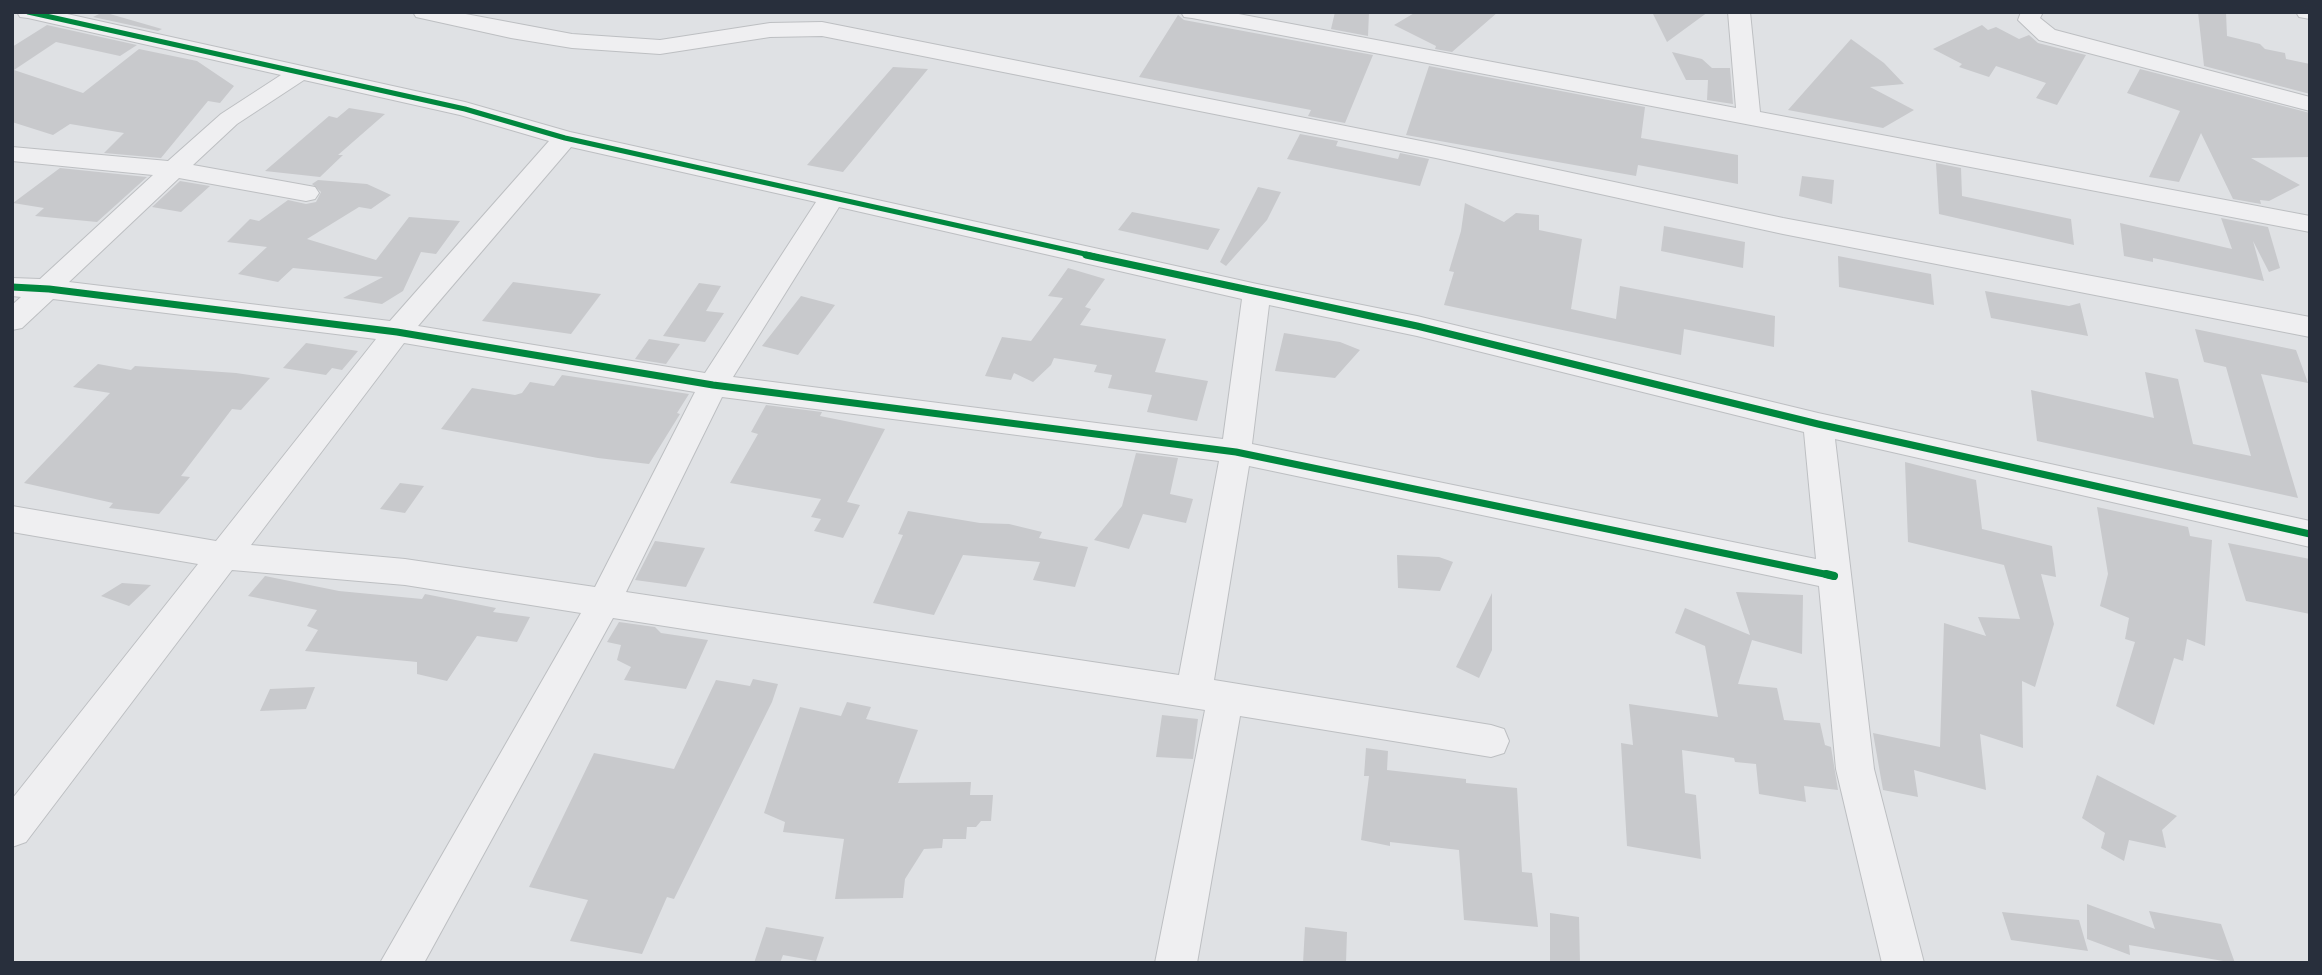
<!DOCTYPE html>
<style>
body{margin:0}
#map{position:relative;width:2322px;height:975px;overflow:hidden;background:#dfe1e4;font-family:"IBM Plex Sans",sans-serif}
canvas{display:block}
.frame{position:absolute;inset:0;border:14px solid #282f3c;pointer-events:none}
</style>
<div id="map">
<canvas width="2322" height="975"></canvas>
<div class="frame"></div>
</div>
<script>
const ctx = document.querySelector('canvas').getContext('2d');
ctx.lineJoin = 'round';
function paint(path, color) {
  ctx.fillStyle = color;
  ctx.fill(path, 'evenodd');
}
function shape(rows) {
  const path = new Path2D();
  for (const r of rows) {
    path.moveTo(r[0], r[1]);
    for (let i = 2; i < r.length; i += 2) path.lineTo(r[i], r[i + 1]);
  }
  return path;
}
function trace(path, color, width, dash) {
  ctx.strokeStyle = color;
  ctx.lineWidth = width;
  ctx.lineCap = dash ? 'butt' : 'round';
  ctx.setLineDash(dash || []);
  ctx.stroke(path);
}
const building = shape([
 [103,12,162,29,158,31,93,17],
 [1335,12,1369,12,1368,36,1331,29],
 [1416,12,1498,12,1452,52,1435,49,1436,46,1394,25],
 [1652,12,1708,12,1667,42],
 [2198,12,2226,12,2227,36,2260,44,2265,49,2285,53,2286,59,2310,64,2310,94,2204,66],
 [1178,15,1184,20,1373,55,1345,123,1308,116,1311,110,1139,77],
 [47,25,137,45,120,56,56,42,14,70,83,93,139,49,197,61,234,86,220,103,208,101,161,158,104,153,124,133,70,124,53,135,12,122,12,47],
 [1982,25,1988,30,1996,27,2019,39,2029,35,2038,43,2086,55,2057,105,2036,98,2046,83,1996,66,1989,77,1959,67,1962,64,1933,49],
 [1851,39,1884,63,1904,84,1870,87,1914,110,1883,128,1788,110],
 [1672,52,1702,59,1712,68,1730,68,1733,104,1707,100,1708,80,1686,80],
 [1429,66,1645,107,1641,138,1738,155,1738,184,1638,165,1636,176,1406,135],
 [893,67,928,69,843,172,807,165],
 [2140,69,2310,113,2310,157,2251,158,2300,185,2269,201,2260,200,2261,204,2233,199,2201,133,2179,182,2149,177,2180,111,2127,93],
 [349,108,385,114,338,155,343,155,320,177,265,171,329,116,337,118],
 [1300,134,1338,141,1336,146,1398,159,1400,153,1429,159,1420,186,1287,159],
 [1936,163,1961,168,1962,196,2071,219,2074,245,1939,214],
 [60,168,147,177,97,222,35,216,44,208,13,203],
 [1802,176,1834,180,1832,204,1799,196],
 [318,180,367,184,391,195,371,209,359,207,307,239,376,260,409,217,460,221,436,254,421,252,403,291,382,304,343,298,383,277,293,268,278,282,238,274,267,247,227,242,250,219,259,221,288,200,306,204,316,202,321,192,312,184],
 [180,181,210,186,181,212,152,207],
 [1258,187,1281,192,1267,220,1226,266,1220,262],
 [1465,203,1504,222,1516,213,1539,215,1539,230,1582,239,1571,309,1616,319,1620,286,1775,316,1774,347,1684,329,1681,355,1444,305,1454,272,1449,271,1461,231],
 [1132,212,1220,229,1208,250,1118,230],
 [2221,218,2268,227,2280,268,2269,272,2253,241,2264,281,2153,258,2153,262,2124,256,2120,223,2232,249],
 [1664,226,1745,242,1743,268,1661,251],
 [1838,256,1931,274,1934,305,1839,287],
 [1068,268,1105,279,1085,307,1091,309,1080,325,1166,339,1155,372,1208,381,1197,421,1147,412,1152,395,1108,388,1112,375,1094,372,1097,365,1054,358,1051,365,1033,382,1014,373,1011,380,985,376,1002,337,1031,341,1063,298,1048,296],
 [513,282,601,294,571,334,482,321],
 [699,283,721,286,706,311,724,313,705,342,663,336],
 [1985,291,2069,306,2080,303,2088,336,1991,318],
 [801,296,835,305,798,355,762,346],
 [2195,329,2296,350,2308,383,2261,374,2298,498,2037,441,2031,390,2154,418,2145,372,2178,379,2193,444,2251,456,2226,367,2204,362],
 [1284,333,1340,342,1360,350,1335,378,1275,371],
 [649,339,680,344,666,364,635,359],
 [306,343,358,351,342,370,332,368,326,375,283,368],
 [98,364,131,370,135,366,236,373,270,378,241,410,232,409,181,476,190,477,159,514,109,508,113,503,24,483,110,393,73,387],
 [562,375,689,394,677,413,680,414,649,464,598,458,441,429,472,388,515,395,522,393,530,382,554,386],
 [766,405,822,412,820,416,885,429,847,502,860,505,843,538,814,531,821,519,811,517,821,499,730,483,758,434,751,432],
 [1136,453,1178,458,1170,494,1193,499,1186,523,1143,514,1129,549,1094,540,1122,506],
 [1905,462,1976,480,1982,529,2052,546,2056,577,2041,574,2054,624,2035,687,2022,681,2023,748,1980,734,1986,790,1914,770,1918,797,1883,790,1873,733,1940,747,1944,623,1986,636,1978,617,2020,619,2004,565,1908,542],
 [400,483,424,486,405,513,380,509],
 [2097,507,2188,527,2190,536,2212,540,2205,646,2187,639,2183,661,2174,658,2154,725,2116,706,2135,642,2125,639,2129,618,2100,606,2108,574],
 [908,511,980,523,1009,524,1042,532,1039,538,1088,547,1075,587,1033,580,1040,562,963,555,934,615,873,603,903,535,898,534],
 [655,541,705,548,686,587,635,580],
 [2228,543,2310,559,2310,614,2246,601],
 [1397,555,1439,557,1453,562,1440,591,1398,588],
 [265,576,339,591,422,599,425,594,496,608,493,612,530,617,517,642,477,636,447,681,417,674,417,662,305,651,318,630,307,626,317,610,248,596],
 [122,583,151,585,129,606,101,596],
 [1736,592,1803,595,1802,654,1752,640,1738,684,1777,688,1784,720,1820,723,1825,745,1831,747,1838,790,1804,786,1806,802,1759,794,1756,764,1735,762,1734,758,1682,750,1685,793,1696,795,1701,859,1627,846,1621,743,1633,745,1629,704,1718,717,1705,646,1675,633,1685,608,1750,635],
 [1492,593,1492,650,1479,678,1456,667],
 [619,622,655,627,661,633,708,640,686,689,624,680,631,667,617,660,621,645,607,642],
 [753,679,778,684,772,702,674,899,667,897,642,954,570,941,588,900,529,887,594,753,674,769,716,680,750,686],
 [315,687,306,709,260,711,270,689],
 [847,702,871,707,866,719,918,730,898,783,971,782,970,795,993,795,991,821,981,821,976,827,967,827,966,839,943,839,942,848,924,849,905,879,903,898,835,899,844,839,783,832,785,822,764,813,800,707,841,716],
 [1162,715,1198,719,1193,759,1156,757],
 [1366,748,1388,751,1387,770,1466,779,1466,783,1517,788,1522,872,1532,873,1538,927,1464,920,1459,850,1390,842,1390,846,1361,840,1369,776,1364,776],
 [2097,775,2177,816,2162,830,2166,848,2129,840,2124,861,2101,848,2105,833,2082,818],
 [2087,904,2155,929,2149,911,2221,924,2235,963,2129,945,2130,955,2087,939],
 [2002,912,2079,920,2088,951,2011,940],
 [1550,913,1579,917,1580,963,1550,963],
 [766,927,824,937,816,961,783,955,780,963,754,963],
 [1305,927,1347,932,1346,963,1303,963]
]);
const street = shape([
 [17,12,58,12,465,102,570,132,1257,284,1417,316,1818,413,2310,521,2310,547,1835,439,1874,769,1924,963,1882,963,1836,769,1819,586,1249,466,1214,680,1491,725,1504,729,1509,741,1504,753,1491,757,1240,716,1197,963,1155,963,1205,710,613,618,424,963,380,963,581,613,405,585,232,570,26,842,12,847,12,799,198,564,12,532,12,506,216,541,376,339,53,299,22,328,12,330,12,305,21,297,12,296,12,278,40,279,153,175,12,161,12,147,168,161,221,114,281,75,28,18,20,17,17,12],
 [304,80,460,115,549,141,390,321,69,282,179,178,306,201,315,199,319,193,315,187,193,165,237,124,304,80],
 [571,147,816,202,705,373,418,326,571,147],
 [839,207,1242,299,1223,439,733,377,839,207],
 [1269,305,1417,336,1804,432,1816,559,1252,444,1269,305],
 [404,343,695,392,595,587,405,559,251,545,404,343],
 [722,397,1219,461,1179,675,626,592,722,397],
 [413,12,455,12,572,34,660,40,770,23,822,22,1436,144,1783,218,2310,317,2310,337,1783,234,1436,158,822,36,770,37,660,54,572,48,511,38,416,17,413,12],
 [1181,12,1228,12,1736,108,1728,12,1750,12,1760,112,2310,216,2310,232,1192,18,1184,17,1181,12],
 [2021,12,2043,12,2040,18,2055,30,2310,97,2310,111,2039,40,2018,20,2021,12],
 [2296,12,2310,12,2310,19,2299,17,2296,12]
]);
const cyclewayFar2 = shape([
 [28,12,465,109,565,138,1094,256]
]);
const cyclewayFar1 = shape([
 [1086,255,1417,326,1818,424,2310,534],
 [12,287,49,289,397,332,713,385,1236,452,1834,576]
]);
const cycleway = shape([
 [1826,574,1834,576]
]);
paint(building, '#c8c9cc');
trace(street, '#bdbfc2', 2);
paint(street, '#efeff1');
trace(cyclewayFar2, '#00873e', 5);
trace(cyclewayFar1, '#00873e', 7);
trace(cycleway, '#00873e', 8);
</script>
